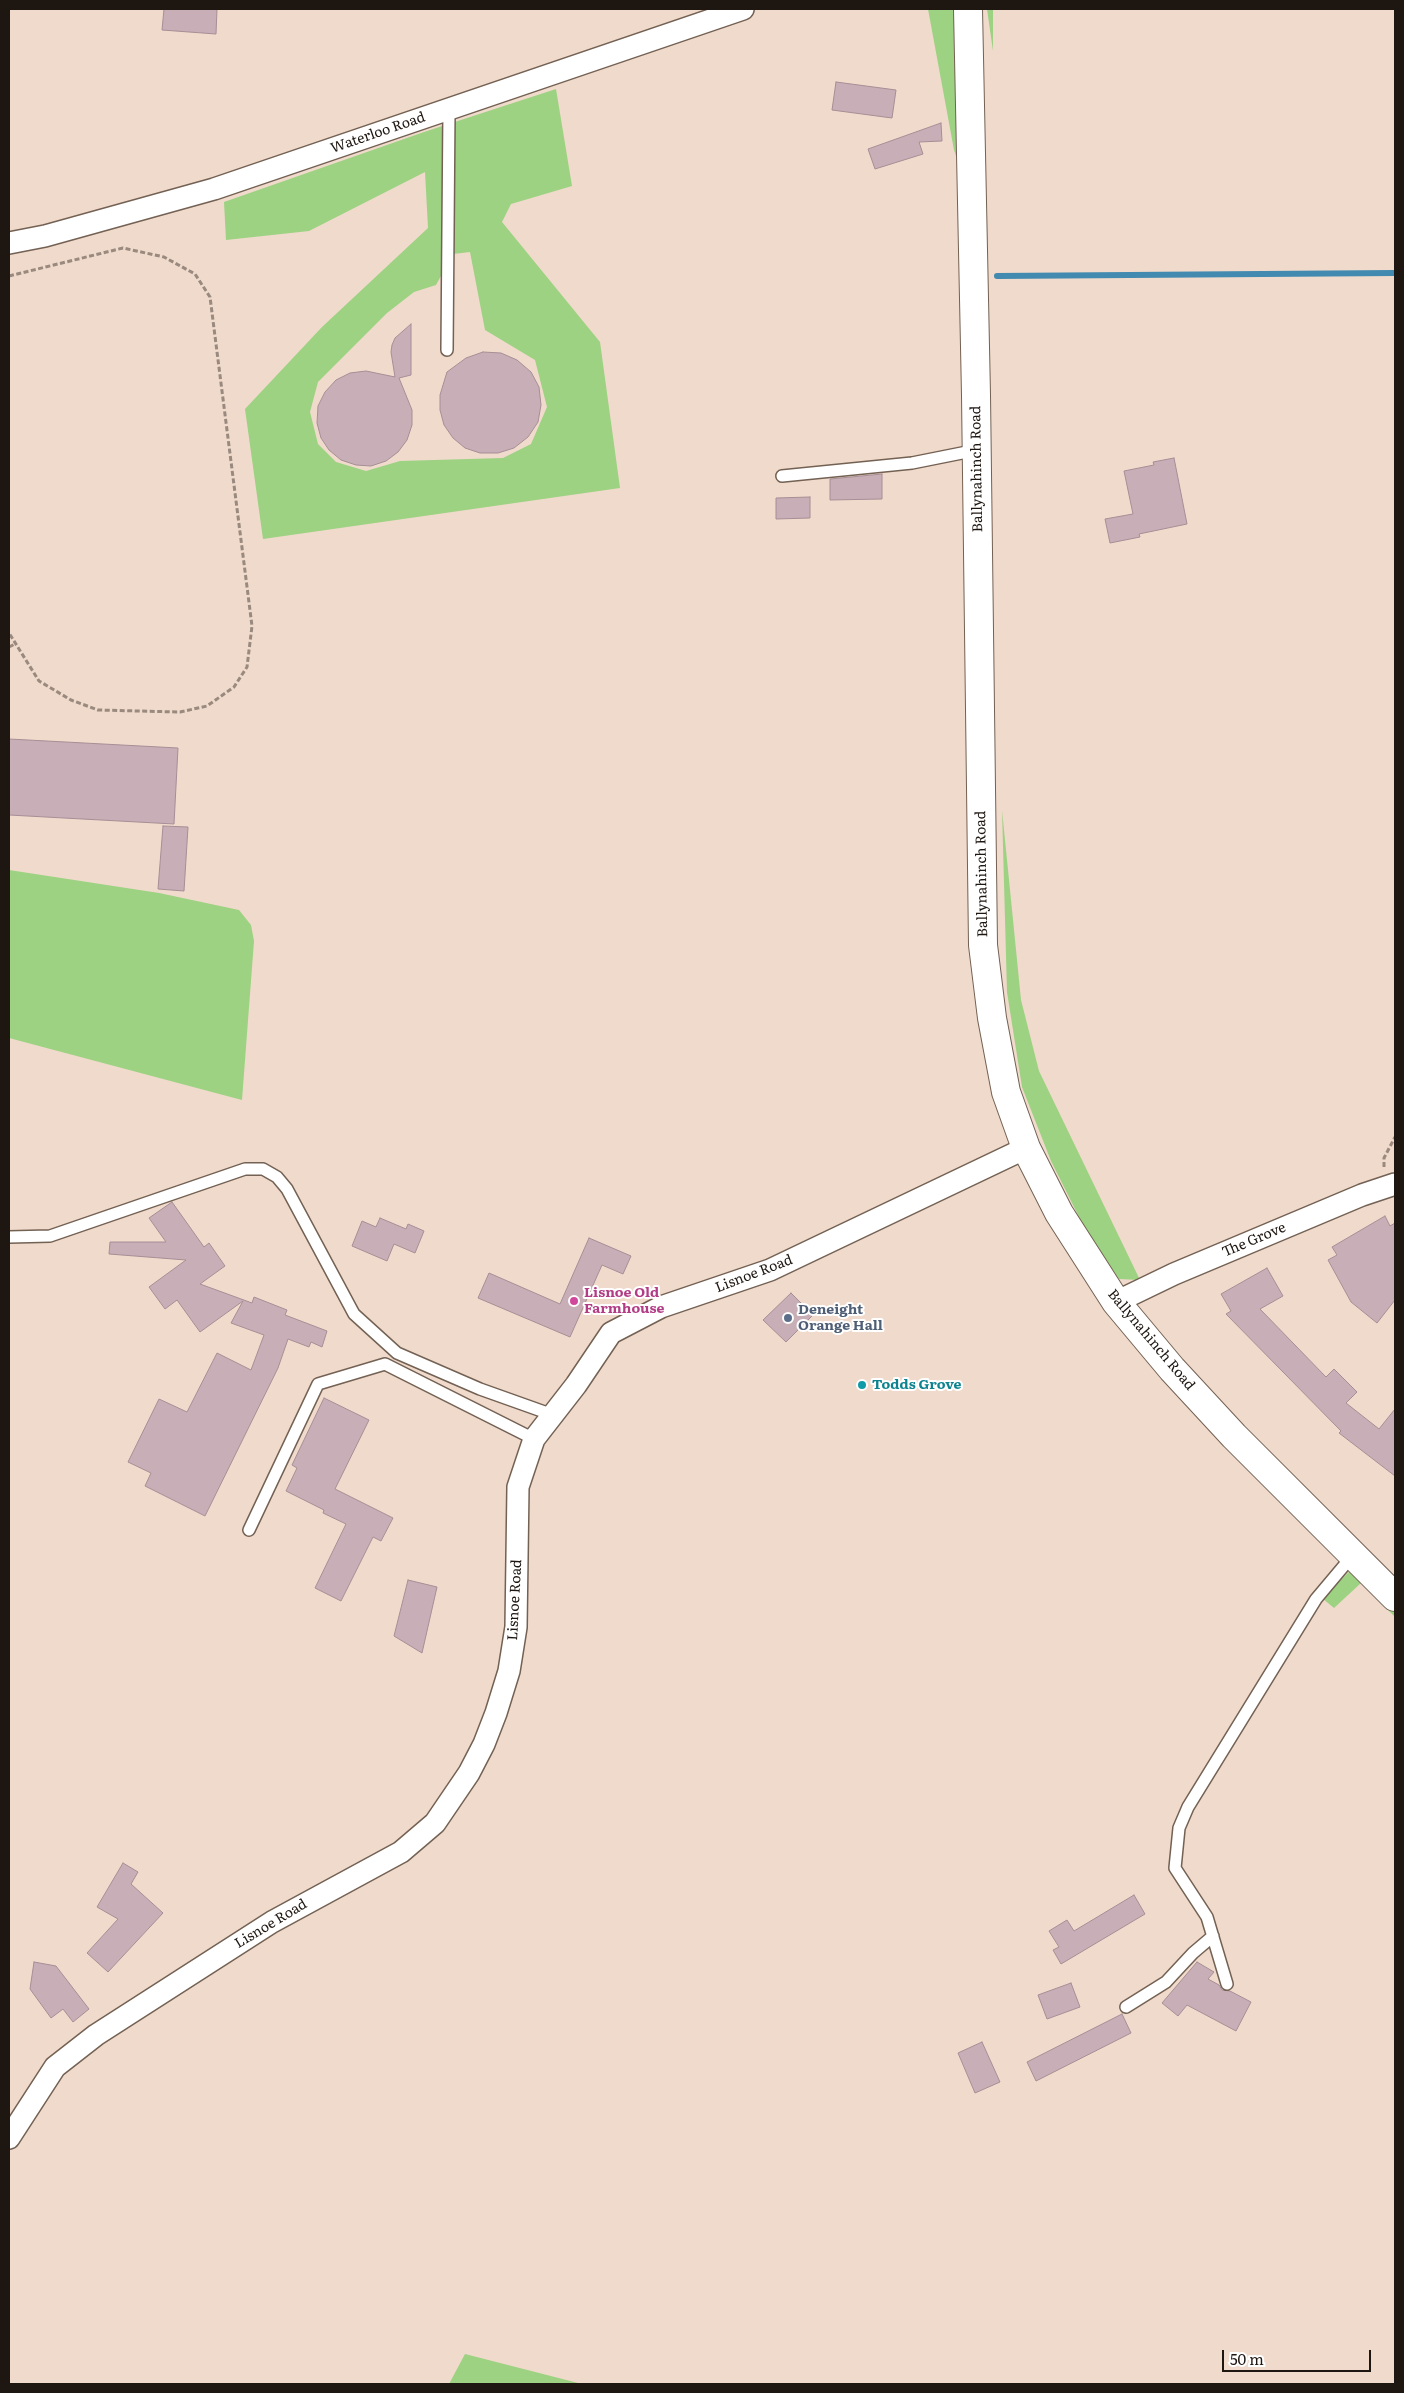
<!DOCTYPE html>
<style>
body{margin:0}
#map{position:relative;width:1404px;height:2393px;overflow:hidden;background:#f0dacb;font-family:Literata,serif}
canvas{display:block}
.frame{position:absolute;inset:0;border:10px solid #1e1611;pointer-events:none}
.scale{position:absolute;left:1222px;top:2350px;width:149px;height:22px;box-sizing:border-box;border:2px solid #1e1611;border-top:0;padding-left:6px;font-size:15px;line-height:18px;white-space:nowrap;color:#1e1611;-webkit-text-stroke:4px #fff;paint-order:stroke}
</style>
<div id="map">
<canvas width="1404" height="2393"></canvas>
<div class="frame"></div>
<div class="scale">50 m</div>
</div>
<script>
const ctx = document.querySelector('canvas').getContext('2d');
ctx.lineJoin = 'round';
function paint(path, color) {
  ctx.fillStyle = color;
  ctx.fill(path, 'evenodd');
}
function shape(rows) {
  const path = new Path2D();
  for (const r of rows) {
    path.moveTo(r[0], r[1]);
    for (let i = 2; i < r.length; i += 2) path.lineTo(r[i], r[i + 1]);
  }
  return path;
}
function trace(path, color, width, dash) {
  ctx.strokeStyle = color;
  ctx.lineWidth = width;
  ctx.lineCap = dash ? 'butt' : 'round';
  ctx.setLineDash(dash || []);
  ctx.stroke(path);
}
function drawText(font, color, halo, rows, align = 'center') {
  ctx.font = font + ' Literata,serif';
  ctx.lineWidth = 4;
  ctx.setLineDash([]);
  ctx.textBaseline = 'middle';
  ctx.strokeStyle = halo;
  ctx.fillStyle = color;
  for (const [text, x, y, turn = 0] of rows) {
    ctx.save();
    ctx.translate(x, y);
    ctx.rotate((+turn || 0) * Math.PI / 180);
    ctx.textAlign = isNaN(turn) ? turn : align;
    if (halo) ctx.strokeText(text, 0, 0);
    ctx.fillText(text, 0, 0);
    ctx.restore();
  }
}
const green = shape([
 [928,9,957,9,959,165,954,150],
 [987,9,993,9,993,51],
 [556,89,572,186,511,204,502,222,600,342,620,488,263,539,245,409,322,327,428,228,425,172,309,231,226,240,224,202,424,132],
 [470,252,485,330,535,360,547,407,531,444,503,458,400,461,366,471,336,462,318,444,310,412,318,382,387,313,414,292,436,285,453,254],
 [1002,810,1021,1000,1039,1071,1140,1280,1119,1279,1085,1229,1051,1161,1022,1087,1007,992],
 [9,870,159,893,239,910,251,925,254,941,242,1100,9,1038],
 [1350,1571,1395,1609,1395,1617,1361,1583,1334,1608,1322,1598],
 [465,2354,582,2384,449,2384]
]);
const stream = shape([
 [997,276,1395,273]
]);
const building = shape([
 [164,9,217,9,216,34,162,30,164,9],
 [836,82,896,90,892,118,832,110,836,82],
 [941,123,942,141,919,142,923,154,875,169,868,149,941,123],
 [411,324,411,375,399,378,412,410,412,425,407,440,398,452,386,461,371,466,356,465,341,460,329,450,321,438,317,423,318,406,325,392,336,380,350,373,366,371,395,377,391,352,392,345,395,338,411,324],
 [483,352,501,353,517,360,531,372,539,387,541,405,538,422,528,437,514,448,498,453,480,453,465,448,453,438,444,425,440,410,440,395,447,372,466,358,483,352],
 [1174,458,1187,524,1139,534,1140,537,1110,543,1105,519,1133,514,1124,471,1154,465,1153,462,1174,458],
 [882,474,882,499,830,500,830,479,882,474],
 [810,497,810,518,776,519,776,498,810,497],
 [9,739,178,748,174,824,9,815,9,739],
 [163,826,188,827,184,891,158,889,163,826],
 [172,1202,204,1247,209,1243,225,1266,200,1284,252,1303,254,1297,287,1310,285,1315,327,1331,322,1347,311,1342,309,1347,288,1339,278,1368,205,1516,145,1486,151,1473,128,1462,159,1399,187,1412,217,1353,251,1370,264,1335,231,1323,243,1301,200,1332,177,1300,165,1309,149,1287,186,1260,109,1254,110,1242,166,1242,149,1218,172,1202],
 [1385,1216,1390,1226,1395,1223,1395,1300,1377,1323,1351,1302,1328,1260,1337,1255,1332,1247,1385,1216],
 [380,1218,406,1229,408,1224,424,1231,415,1253,394,1244,387,1261,352,1246,362,1221,376,1227,380,1218],
 [589,1238,631,1256,623,1274,602,1265,570,1337,478,1298,489,1273,560,1304,589,1238],
 [1267,1268,1283,1296,1260,1309,1326,1377,1334,1369,1357,1392,1346,1403,1379,1429,1395,1409,1395,1476,1339,1433,1341,1431,1226,1314,1231,1311,1221,1294,1267,1268],
 [791,1293,813,1315,786,1342,763,1320,791,1293],
 [324,1398,369,1420,335,1489,393,1518,381,1541,373,1537,341,1601,315,1588,346,1524,323,1513,324,1510,286,1491,297,1468,292,1465,324,1398],
 [408,1580,437,1587,422,1653,394,1636,408,1580],
 [123,1863,138,1872,131,1884,163,1913,108,1972,87,1953,118,1919,97,1907,123,1863],
 [1134,1895,1145,1914,1061,1964,1053,1950,1059,1947,1049,1931,1067,1920,1074,1931,1134,1895],
 [34,1962,56,1966,89,2009,73,2022,63,2009,51,2018,30,1989,34,1962],
 [1197,1962,1214,1972,1208,1979,1219,1985,1222,1990,1230,1991,1251,2002,1236,2031,1187,2005,1178,2016,1162,2003,1197,1962],
 [1071,1983,1080,2007,1047,2019,1038,1995,1071,1983],
 [1122,2014,1131,2033,1036,2081,1027,2062,1122,2014],
 [982,2042,1000,2082,975,2093,958,2053,982,2042]
]);
const path = shape([
 [9,276,123,248,164,257,195,274,210,297,252,626,247,667,234,687,207,706,180,712,98,710,71,700,39,681,9,633],
 [9,647,15,644],
 [1384,1167,1384,1158,1395,1137]
]);
const lane = shape([
 [447,350,449,109],
 [782,476,912,463,977,450],
 [9,1237,50,1236,245,1169,263,1169,277,1177,287,1189,354,1314,397,1353,480,1389,553,1415],
 [249,1530,318,1384,385,1364,534,1439],
 [1227,1984,1207,1917,1175,1868,1179,1828,1188,1807,1316,1599,1353,1555],
 [1126,2007,1166,1982,1193,1953,1213,1936]
]);
const street = shape([
 [9,243,45,236,214,189,743,9],
 [1116,1302,1174,1274,1362,1195,1395,1184],
 [9,2138,55,2067,96,2035,272,1922,401,1852,435,1823,469,1773,484,1744,496,1713,509,1671,516,1627,518,1487,534,1439,576,1385,611,1333,661,1307,770,1270,1026,1148]
]);
const secondary = shape([
 [968,9,976,395,983,945,992,1018,1006,1092,1026,1148,1059,1213,1116,1302,1172,1369,1234,1436,1395,1597]
]);
const markers = [
 [574,1301,5,"#d1479c"],
 [788,1318,5,"#5c6f8a"],
 [862,1385,5,"#0f9aa8"]
];
const streetNames = [
 ["Waterloo Road",378,133,-19],
 ["Ballynahinch Road",977,469,-91],
 ["Ballynahinch Road",982,874,-91],
 ["The Grove",1254,1240,-23],
 ["Lisnoe Road",754,1274,-21],
 ["Ballynahinch Road",1151,1340,50],
 ["Lisnoe Road",515,1600,-87],
 ["Lisnoe Road",271,1924,-31]
];
const hotelNames = [
 ["Lisnoe Old",584,1293],
 ["Farmhouse",584,1309]
];
const serviceNames = [
 ["Deneight",798,1310],
 ["Orange Hall",798,1326]
];
const cultureNames = [
 ["Todds Grove",872,1385]
];
paint(green, '#9cd282');
trace(stream, '#428ab0', 6);
paint(building, '#c8afb7');
trace(building, '#a68e96', 1);
trace(lane, '#736153', 14);
trace(street, '#736153', 24);
trace(secondary, '#736153', 30);
trace(path, '#99897e', 3, [5, 2.5]);
trace(lane, '#fff', 11);
trace(street, '#fff', 21);
trace(secondary, '#fff', 28);
for (const [x, y, r, color] of markers) {
  const dot = new Path2D();
  dot.arc(x, y, r, 0, 2 * Math.PI);
  ctx.fillStyle = color;
  ctx.fill(dot);
  trace(dot, '#fff', 2);
}
drawText('14px', '#1e1611', '#fff', streetNames);
drawText('bold 14px', '#b23c85', '#fff', hotelNames, 'left');
drawText('bold 14px', '#4e5e75', '#fff', serviceNames, 'left');
drawText('bold 14px', '#0d838f', '#fff', cultureNames, 'left');
</script>
